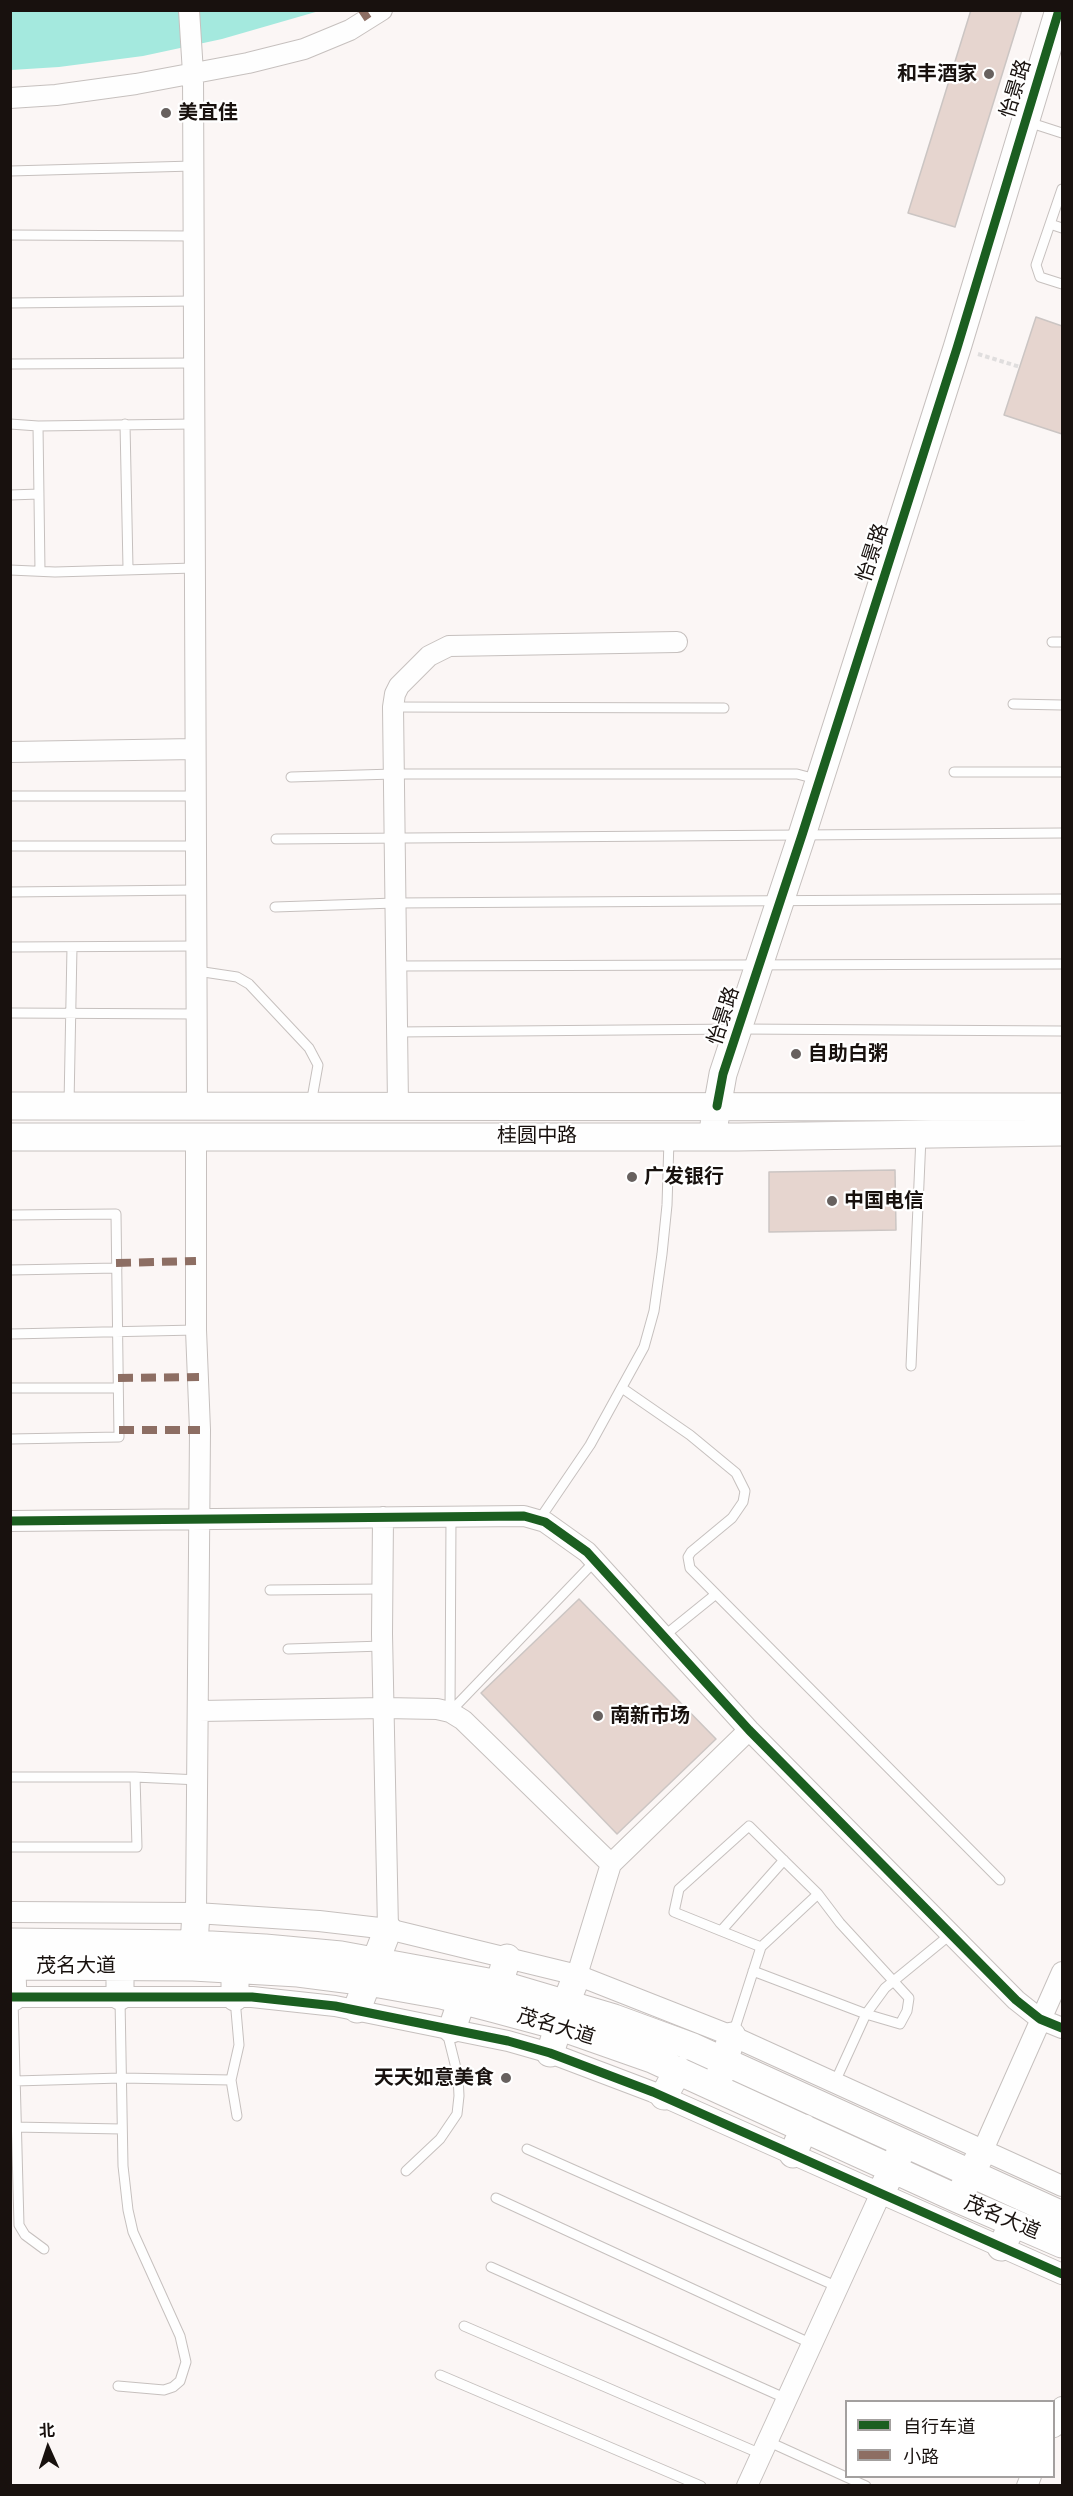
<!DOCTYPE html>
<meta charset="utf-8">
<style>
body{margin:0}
#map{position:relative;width:1073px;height:2496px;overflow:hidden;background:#fbf6f5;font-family:"Noto Sans","Noto Sans SC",sans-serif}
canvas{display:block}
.frame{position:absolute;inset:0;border:12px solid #18110e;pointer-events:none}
.legend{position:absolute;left:845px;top:2400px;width:210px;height:78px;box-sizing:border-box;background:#fff;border:2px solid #a3a09f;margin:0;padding:8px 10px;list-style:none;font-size:18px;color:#18110e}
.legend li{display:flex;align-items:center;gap:12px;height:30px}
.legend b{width:30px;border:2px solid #a3a09f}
.north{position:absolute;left:18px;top:2418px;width:60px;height:60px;-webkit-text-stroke:4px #fff;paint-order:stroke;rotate:357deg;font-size:16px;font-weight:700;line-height:24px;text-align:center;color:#18110e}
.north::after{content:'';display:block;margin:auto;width:21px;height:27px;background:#18110e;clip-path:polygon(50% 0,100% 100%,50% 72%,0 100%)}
</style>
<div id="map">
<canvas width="1073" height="2496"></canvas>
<div class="frame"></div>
<ul class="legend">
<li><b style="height:8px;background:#1b5e20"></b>自行车道</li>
<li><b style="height:8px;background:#8d6e63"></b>小路</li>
</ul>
<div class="north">北</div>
</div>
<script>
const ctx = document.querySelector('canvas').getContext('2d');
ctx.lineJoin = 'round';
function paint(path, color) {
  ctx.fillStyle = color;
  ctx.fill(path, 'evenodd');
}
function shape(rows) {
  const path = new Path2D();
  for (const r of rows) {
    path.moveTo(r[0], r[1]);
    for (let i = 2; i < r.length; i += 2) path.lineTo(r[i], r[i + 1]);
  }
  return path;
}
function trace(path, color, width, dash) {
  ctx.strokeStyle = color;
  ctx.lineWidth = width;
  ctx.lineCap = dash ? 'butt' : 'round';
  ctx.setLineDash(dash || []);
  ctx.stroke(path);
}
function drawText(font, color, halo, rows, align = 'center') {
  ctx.font = font + ' "Noto Sans","Noto Sans SC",sans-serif';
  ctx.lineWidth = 4.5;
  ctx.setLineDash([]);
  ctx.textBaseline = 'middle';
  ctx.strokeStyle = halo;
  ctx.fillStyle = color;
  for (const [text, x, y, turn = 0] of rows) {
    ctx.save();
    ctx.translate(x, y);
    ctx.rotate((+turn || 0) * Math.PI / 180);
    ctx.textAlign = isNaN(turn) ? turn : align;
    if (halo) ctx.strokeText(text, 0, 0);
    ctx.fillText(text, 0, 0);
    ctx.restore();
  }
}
const water = shape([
 [28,10,319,11,222,39,143,56,59,67,11,70,11,12]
]);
const building = shape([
 [971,10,1022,10,955,227,908,213,971,10],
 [1036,317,1062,326,1062,434,1004,415,1036,317],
 [895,1170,896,1230,769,1232,769,1172,895,1170],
 [579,1599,716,1739,617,1834,481,1693,579,1599]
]);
const path = shape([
 [978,354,1020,367]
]);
const lane = shape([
 [1028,122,1062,133],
 [10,171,193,166],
 [1062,189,1036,265,1040,277,1062,284],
 [1050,224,1062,228],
 [10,235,194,236],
 [10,303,194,301],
 [10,364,194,363],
 [10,424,38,426,194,424],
 [125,424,128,568],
 [38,426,40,571],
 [10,495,39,494],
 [10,570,55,572,194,568],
 [1052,642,1062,642],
 [1013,704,1062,705],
 [393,707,724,708],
 [954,772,1062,772],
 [291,777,394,774,797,774,816,779],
 [10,796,196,796],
 [276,839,1062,833],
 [10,846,196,846],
 [10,892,196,890],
 [275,907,395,903,1062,899],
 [10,947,197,946],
 [396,966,1062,964],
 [197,971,237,977,249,984,309,1048,318,1065,311,1104],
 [10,1013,197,1014],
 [396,1032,740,1029,1062,1031],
 [69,1104,72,947],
 [10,1215,116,1214,119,1437,10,1439],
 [10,1270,117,1268],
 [10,1334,196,1330],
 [911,1366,921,1137],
 [10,1388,118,1388],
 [622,1388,690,1435,736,1473,745,1491,743,1502,732,1518,691,1552,688,1557,690,1568,1000,1880],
 [539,1520,590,1445,644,1347,654,1311,662,1254,667,1205,669,1140],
 [270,1590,383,1589],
 [664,1636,716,1594],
 [288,1649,383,1646],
 [450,1712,595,1561],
 [450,1712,451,1516],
 [10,1777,135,1777,199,1780],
 [10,1847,137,1847,135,1777],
 [721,1931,784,1860],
 [753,1971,866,2014,900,2024,907,2011,909,1998,840,1923,818,1894,749,1826,679,1889,674,1912,761,1947,818,1894],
 [13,1999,19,2225,25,2235,44,2249],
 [235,1999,239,2045,231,2080,237,2116],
 [733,2034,761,1947],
 [15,2081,121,2078,231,2080],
 [835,2082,866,2014,885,1988,951,1934],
 [13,2127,122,2129],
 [527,2149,838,2287],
 [406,2171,440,2139,457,2114,459,2096,458,2076,449,2040,451,2031],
 [496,2198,812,2344],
 [491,2267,787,2399],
 [464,2326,761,2454],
 [440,2375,701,2486],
 [118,2386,164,2390,173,2387,180,2381,186,2362,180,2336,133,2232,128,2210,123,2166,120,1999],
 [767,2441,866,2486]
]);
const street = shape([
 [189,10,193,73,197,1106],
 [10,98,56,95,136,84,248,63,304,49,350,30,382,10],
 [10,752,195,749],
 [398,1106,393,707,395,694,399,686,429,656,449,646,677,642],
 [196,1135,196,1330,200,1430,196,1913],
 [383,1517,382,1634,388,1929],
 [10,1521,524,1516,545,1522,587,1552,749,1730,1016,2000,1040,2019,1062,2028],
 [199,1711,385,1708,437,1709,450,1712,463,1720,611,1864],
 [10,1912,196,1913,319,1921,388,1929,577,1975,732,2036,1062,2186],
 [577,1975,611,1864,749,1730],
 [10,1997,252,1997,335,2006,508,2041,550,2053,653,2092,1062,2274],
 [983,2150,1062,1972],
 [1054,2427,1062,2407],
 [747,2486,881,2193],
 [1027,2486,1031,2476]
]);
const secondary = shape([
 [10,1106,1062,1107],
 [712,1136,723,1074,802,835,957,348,1059,10],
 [10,1137,738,1137,1062,1132],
 [10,1942,194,1944,265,1948,341,1955,499,1984,614,2018,693,2047,1062,2215],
 [11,1948,13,1997],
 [193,1960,196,1913],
 [10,1966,193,1967,298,1973,368,1982,441,1995,495,2009,558,2026,652,2059,958,2199,1062,2244],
 [499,1984,507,1958],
 [120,1996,120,1966],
 [235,1997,235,1968],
 [357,2009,388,1929],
 [452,2029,467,1985],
 [550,2053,566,2003,577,1975],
 [719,2078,732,2036],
 [664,2096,678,2070],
 [793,2154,804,2128],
 [964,2187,983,2150],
 [881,2193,900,2153],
 [1001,2247,1014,2223]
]);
const quiet = shape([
 [362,10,368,19],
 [116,1263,196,1261],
 [118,1378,199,1377],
 [119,1430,200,1430]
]);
const cycleway = shape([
 [717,1106,723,1074,802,835,957,348,1059,10],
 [10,1521,524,1516,545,1522,587,1552,749,1730,1016,2000,1040,2019,1062,2028],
 [10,1997,252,1997,335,2006,508,2041,550,2053,653,2092,1062,2274]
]);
const markers = [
 [989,74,6,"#67615f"],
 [166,113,6,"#67615f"],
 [796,1054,6,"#67615f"],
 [632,1177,6,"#67615f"],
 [832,1201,6,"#67615f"],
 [598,1716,6,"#67615f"],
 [506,2078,6,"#67615f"]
];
const poiNames = [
 ["和丰酒家",977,74,"right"],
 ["美宜佳",178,113],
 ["自助白粥",808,1054],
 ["广发银行",644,1177],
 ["中国电信",844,1201],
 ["南新市场",610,1716],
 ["天天如意美食",494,2078,"right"]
];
const streetNames = [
 ["怡景路",1016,89,-73],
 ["怡景路",873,553,-72],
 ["怡景路",724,1016,-72],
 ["桂圆中路",537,1136],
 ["茂名大道",76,1966],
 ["茂名大道",556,2027,17],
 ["茂名大道",1002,2218,23]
];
paint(water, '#a4e9de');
paint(building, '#e6d5cf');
trace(building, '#cbc5c3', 1.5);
trace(lane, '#c6c0be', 11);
trace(street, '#c6c0be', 22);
trace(secondary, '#c6c0be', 29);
trace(path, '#e0dede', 4, [4.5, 3]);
trace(lane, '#fefefe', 9);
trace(street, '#fefefe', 20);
trace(secondary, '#fefefe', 27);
trace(quiet, '#8d6e63', 8, [15, 8]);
trace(cycleway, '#1b5e20', 9);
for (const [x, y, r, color] of markers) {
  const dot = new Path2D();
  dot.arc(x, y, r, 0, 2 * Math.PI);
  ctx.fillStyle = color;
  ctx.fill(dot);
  trace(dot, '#fff', 2);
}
drawText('bold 20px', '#18110e', '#fff', poiNames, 'left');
drawText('20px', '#18110e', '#fff', streetNames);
</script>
